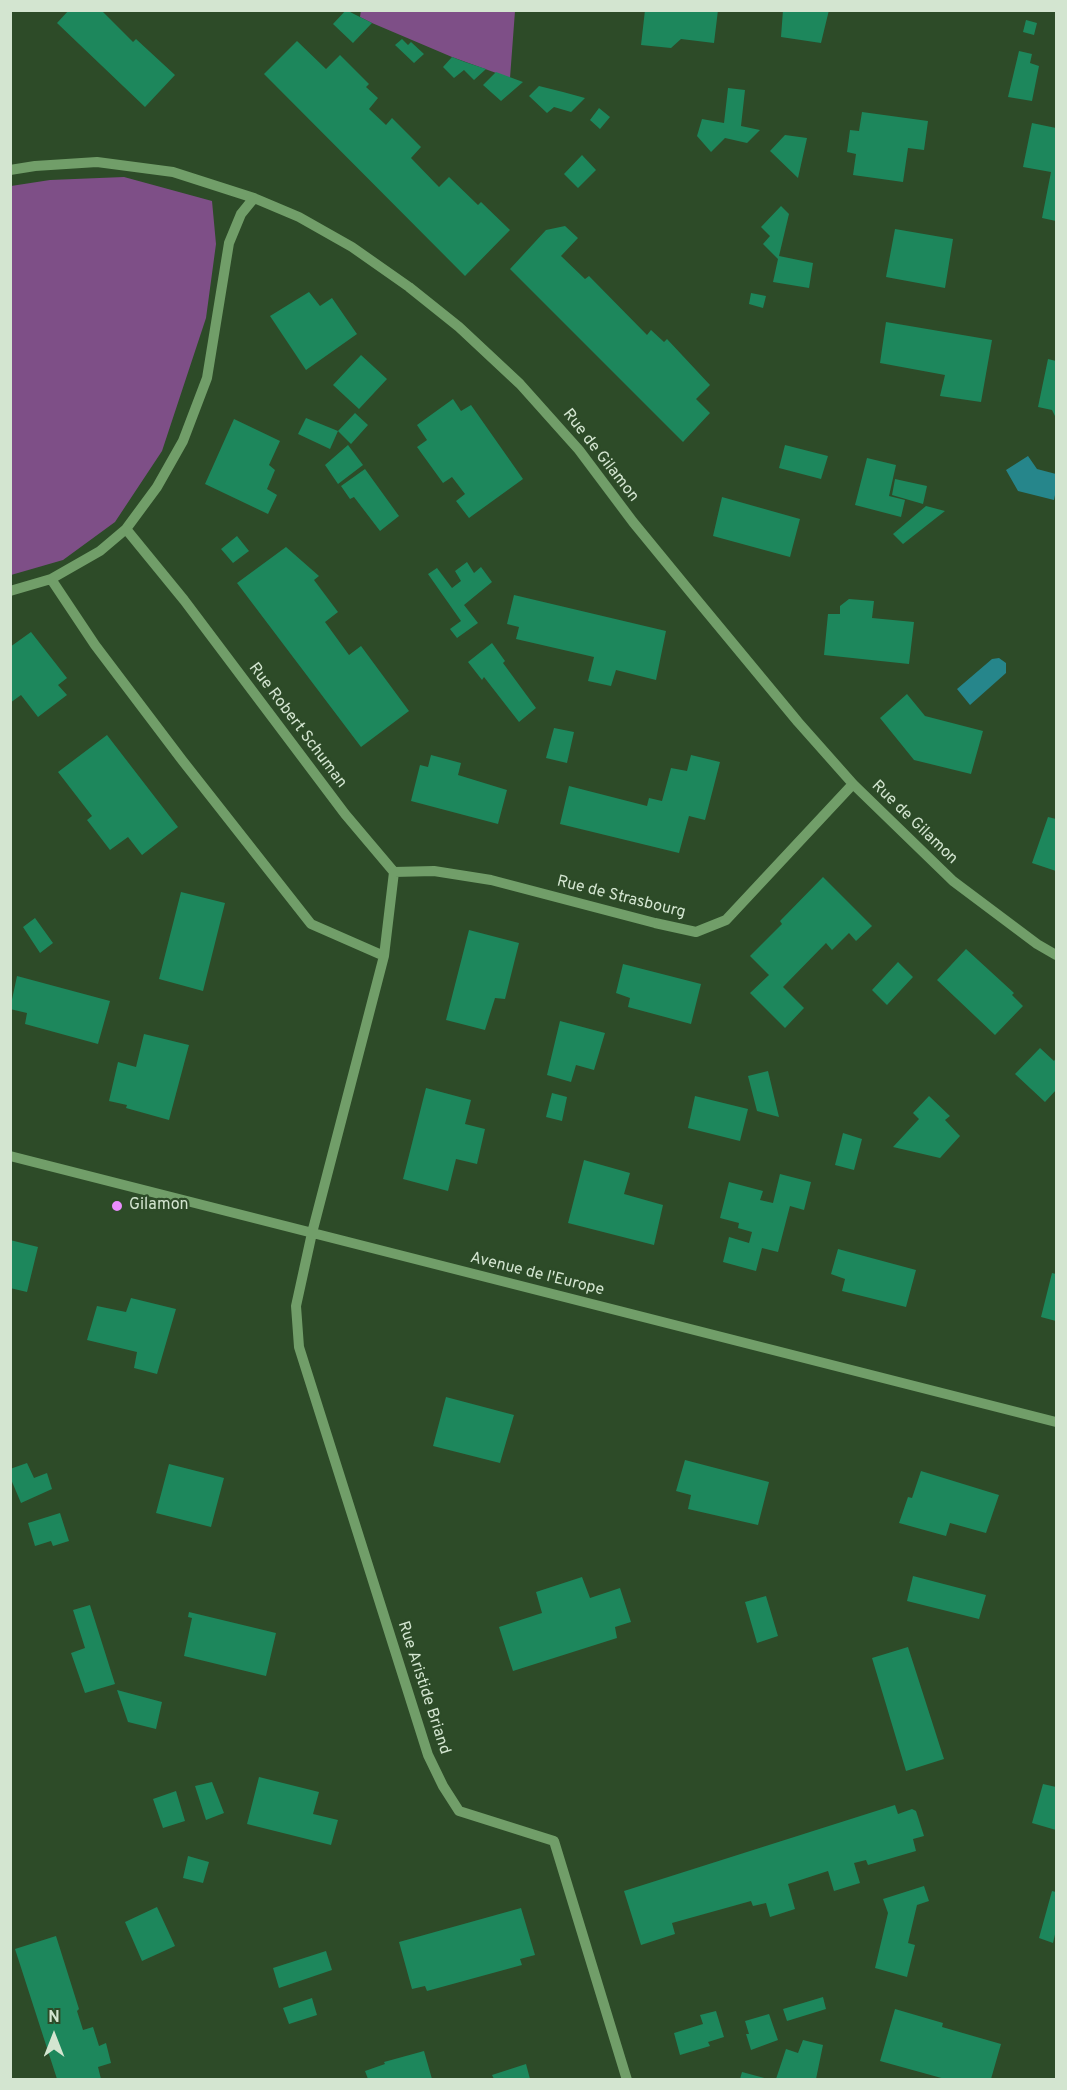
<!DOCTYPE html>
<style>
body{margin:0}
#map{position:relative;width:1067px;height:2090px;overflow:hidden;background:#2d4b28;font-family:Overpass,sans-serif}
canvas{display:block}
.frame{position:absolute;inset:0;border:12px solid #d3e5d0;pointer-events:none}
.north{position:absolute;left:24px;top:2006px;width:60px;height:60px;-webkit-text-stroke:4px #2d4b28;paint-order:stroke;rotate:0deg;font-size:16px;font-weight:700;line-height:24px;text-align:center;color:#d3e5d0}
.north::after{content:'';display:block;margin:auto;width:21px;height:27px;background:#d3e5d0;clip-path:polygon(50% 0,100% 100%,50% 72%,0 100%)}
</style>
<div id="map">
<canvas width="1067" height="2090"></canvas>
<div class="frame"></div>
<div class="north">N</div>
</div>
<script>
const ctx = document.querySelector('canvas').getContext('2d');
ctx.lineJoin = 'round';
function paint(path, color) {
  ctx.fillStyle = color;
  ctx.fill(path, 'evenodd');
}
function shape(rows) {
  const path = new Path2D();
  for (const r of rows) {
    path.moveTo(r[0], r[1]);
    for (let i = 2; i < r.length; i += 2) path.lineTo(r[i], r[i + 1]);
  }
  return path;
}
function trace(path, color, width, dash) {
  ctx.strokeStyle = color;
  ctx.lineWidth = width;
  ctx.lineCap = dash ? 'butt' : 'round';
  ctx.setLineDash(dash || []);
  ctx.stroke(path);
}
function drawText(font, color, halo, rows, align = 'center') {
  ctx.font = font + ' Overpass,sans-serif';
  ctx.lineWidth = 4.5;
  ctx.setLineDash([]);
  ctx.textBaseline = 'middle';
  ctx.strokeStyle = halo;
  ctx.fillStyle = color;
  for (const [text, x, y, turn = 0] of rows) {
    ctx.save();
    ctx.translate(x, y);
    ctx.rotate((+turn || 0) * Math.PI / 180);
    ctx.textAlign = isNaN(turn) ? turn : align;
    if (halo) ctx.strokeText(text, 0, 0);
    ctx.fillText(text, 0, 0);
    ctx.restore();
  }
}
const green = shape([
 [361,10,515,11,510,78,452,57,372,23,360,17],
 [124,177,212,201,216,244,206,318,162,451,115,522,63,560,11,575,11,186,50,180]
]);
const water = shape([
 [1028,456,1037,469,1056,474,1056,490,1054,500,1018,491,1006,470],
 [999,658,1006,663,1006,673,970,705,957,689,992,659]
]);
const building = shape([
 [69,10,101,10,133,42,136,39,175,75,145,107,57,23],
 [346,10,372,23,353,43,333,24],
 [645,10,718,10,714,43,681,39,671,48,641,45],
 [783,10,829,10,821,43,781,37],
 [1026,20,1037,23,1034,35,1023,32],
 [402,39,408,45,411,42,424,54,414,63,395,45],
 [297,41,326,69,340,55,369,84,366,87,378,98,369,109,386,125,392,118,421,147,411,158,439,187,449,177,478,205,481,202,510,230,465,276,264,74],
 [1019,51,1032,54,1030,63,1039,66,1032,101,1008,97],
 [452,57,465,62,486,69,474,80,464,70,454,78,443,67],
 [496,72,523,82,501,101,483,85],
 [539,86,563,92,585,98,571,112,554,107,547,113,529,96],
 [728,88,745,90,741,126,760,130,747,143,725,138,711,152,697,136,702,119,724,123],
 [599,108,610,117,600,129,590,120],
 [862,112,928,121,924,150,908,148,903,182,853,175,856,154,847,152,850,130,859,131],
 [1032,123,1056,128,1056,221,1042,218,1051,172,1023,167],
 [785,135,807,138,798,178,770,151],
 [582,155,596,170,578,188,564,174],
 [781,206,789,214,779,256,813,263,809,288,773,282,778,259,763,244,770,236,761,227],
 [565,226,578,238,561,256,585,279,589,276,647,335,651,330,664,342,667,339,710,385,696,399,710,413,683,442,510,269,546,230],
 [895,229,953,239,945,288,886,277],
 [309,292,320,306,332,298,357,334,306,370,270,316],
 [751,293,766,296,763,308,749,304],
 [886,322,992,340,981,402,940,396,945,375,880,363],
 [361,355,387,379,359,409,333,385],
 [1048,359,1056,361,1056,418,1052,410,1038,407],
 [453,399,461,411,471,405,523,479,469,518,456,501,465,494,452,477,443,483,417,447,427,440,417,425],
 [355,413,368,425,351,444,338,431,330,449,298,434,306,418,338,431],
 [234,419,280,441,269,465,275,470,267,489,277,495,268,514,205,484],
 [348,445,363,465,338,484,325,465],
 [785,445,828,456,821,479,779,468],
 [867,458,896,465,889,496,905,500,901,517,855,505],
 [365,469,399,516,380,531,354,497,350,499,341,486],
 [895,479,927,486,923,504,892,495],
 [722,497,800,519,790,557,713,536],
 [926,506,945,511,903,544,893,534],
 [237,536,249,551,233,563,221,549],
 [286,547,319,576,314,580,338,612,325,622,349,655,361,646,409,711,361,747,237,583],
 [467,562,474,573,481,567,492,582,464,605,478,623,457,638,450,629,461,621,428,574,437,568,452,588,461,581,455,571],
 [514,595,666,631,656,680,616,670,611,686,588,681,594,657,516,639,519,627,507,624],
 [849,599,874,601,872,618,914,622,909,664,824,655,828,614,840,614,840,606],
 [31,632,67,678,58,685,67,695,38,717,21,695,10,703,10,647],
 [492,643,505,661,503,663,536,708,519,722,484,677,482,680,468,662],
 [907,694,925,716,983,731,971,774,914,760,880,718],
 [554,728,574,732,567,763,546,758],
 [107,735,178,827,142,855,128,837,110,850,87,820,92,816,58,772],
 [431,755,461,763,458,775,507,790,498,824,411,801,420,765,428,767],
 [691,755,720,762,705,820,689,816,679,853,560,824,569,786,647,806,649,798,662,801,671,768,687,771],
 [1048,817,1056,819,1056,871,1032,863],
 [823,877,872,926,856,941,849,933,832,950,826,943,783,987,804,1008,785,1028,750,993,769,975,750,956,782,924,780,921],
 [181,892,225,903,203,991,159,979],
 [35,918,53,943,40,953,23,927],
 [469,930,519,943,505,999,495,998,485,1030,446,1020],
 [966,949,1014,993,1012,995,1023,1006,995,1035,937,980],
 [898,962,913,977,887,1005,872,990],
 [623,964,701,984,691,1024,628,1007,630,998,616,993],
 [17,976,110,1001,98,1044,25,1024,27,1013,10,1009],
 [560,1021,605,1033,594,1070,576,1065,571,1082,547,1075],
 [144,1034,189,1045,169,1120,126,1108,127,1105,109,1101,118,1062,136,1067],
 [1040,1048,1054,1061,1056,1058,1056,1090,1045,1102,1015,1074],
 [768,1071,779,1117,757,1111,748,1076],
 [426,1088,471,1100,465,1124,485,1129,477,1164,456,1159,448,1191,403,1179],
 [552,1093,567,1097,562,1121,546,1117],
 [695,1096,748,1109,740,1141,688,1128],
 [929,1096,950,1116,945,1120,960,1136,940,1158,893,1147,919,1119,913,1113],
 [843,1133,862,1139,854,1170,835,1165],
 [584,1160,630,1173,624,1194,663,1205,654,1245,568,1223],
 [780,1174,811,1182,804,1210,790,1206,778,1252,762,1248,756,1271,723,1262,729,1237,749,1243,752,1232,738,1228,739,1223,720,1218,729,1182,763,1191,760,1200,773,1203],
 [10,1240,38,1247,27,1292,10,1288],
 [838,1249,916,1270,906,1307,842,1291,845,1279,831,1274],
 [1052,1273,1056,1274,1056,1321,1041,1317],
 [131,1298,176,1309,157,1374,134,1368,137,1352,87,1340,97,1306,126,1312],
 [446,1397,514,1415,500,1463,433,1446],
 [685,1460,769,1482,758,1525,688,1509,691,1495,676,1491],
 [27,1463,34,1478,47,1473,52,1489,21,1503,10,1477,10,1469],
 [169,1464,224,1478,211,1527,156,1513],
 [921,1471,999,1495,986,1533,950,1523,946,1536,899,1523,908,1497,912,1498],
 [60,1513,69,1541,53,1546,51,1541,35,1546,28,1523],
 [913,1576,986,1595,979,1619,907,1601],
 [582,1577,590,1598,620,1588,631,1622,615,1627,617,1638,513,1671,499,1627,542,1613,536,1592],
 [766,1596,778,1636,757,1643,745,1602],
 [90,1605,115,1684,85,1693,71,1653,85,1648,73,1610],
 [189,1612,276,1633,266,1676,184,1656,192,1618,188,1617],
 [908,1647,944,1759,906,1771,872,1658],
 [117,1690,162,1702,156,1729,128,1722],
 [259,1777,319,1792,313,1814,338,1820,331,1845,247,1824],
 [212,1782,224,1813,206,1820,195,1786],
 [1043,1784,1056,1787,1056,1830,1032,1823],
 [176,1791,185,1821,163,1828,153,1799],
 [895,1805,898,1814,912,1809,916,1811,924,1836,913,1839,916,1851,868,1865,866,1860,854,1863,860,1883,834,1891,828,1871,788,1884,795,1909,770,1917,766,1903,753,1906,751,1901,672,1923,675,1934,641,1945,624,1891],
 [188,1856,209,1862,203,1883,183,1878],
 [924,1886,929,1901,917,1905,908,1943,915,1945,907,1977,875,1968,888,1913,883,1899],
 [1052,1891,1056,1892,1056,1930,1053,1943,1039,1938],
 [157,1907,175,1946,142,1961,125,1922],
 [521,1908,535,1955,520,1959,522,1965,427,1991,425,1986,412,1989,399,1942],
 [56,1936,79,2009,77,2011,83,2030,93,2027,99,2046,106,2043,111,2063,98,2067,101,2079,57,2079,15,1949],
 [326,1951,332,1970,279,1988,273,1968],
 [823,1997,826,2009,787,2021,783,2009],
 [312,1998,317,2015,289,2024,283,2008],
 [895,2009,943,2023,942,2027,1001,2044,991,2079,945,2079,880,2061],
 [716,2011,724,2037,708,2042,710,2046,680,2055,674,2033,703,2024,700,2015],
 [769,2014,778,2040,751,2050,746,2034,749,2034,745,2021],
 [803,2040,823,2045,816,2079,776,2079,786,2049,798,2053],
 [424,2051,432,2079,368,2079,365,2071,385,2064,384,2062],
 [526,2064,530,2079,494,2079,492,2075],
 [742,2072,768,2079,740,2079]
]);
const minor = shape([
 [10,170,35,166,97,162,173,172,254,198,299,217,352,247,409,287,459,327,520,384,579,450,633,522,697,600,798,722,853,784,953,881,1037,944,1056,955],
 [126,529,184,600,345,814,394,872,384,956,312,1233,296,1306,299,1347,428,1755,443,1786,459,1811,554,1841,627,2080],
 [51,579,95,645,182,760,311,924,384,956],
 [10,591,51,579,100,551,126,529,157,487,183,441,207,378,229,243,241,214,254,198],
 [394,872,434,871,491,880,655,923,696,932,726,920,853,784],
 [10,1156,1056,1422]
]);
const markers = [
 [117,1206,6,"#ea8dfd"]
];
const streetNames = [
 ["Rue de Gilamon",600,456,52],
 ["Rue Robert Schuman",297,726,53],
 ["Rue de Gilamon",914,823,44],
 ["Rue de Strasbourg",621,898,14],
 ["Avenue de l'Europe",537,1275,14],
 ["Rue Aristide Briand",423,1688,72]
];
const poiNames = [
 ["Gilamon",129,1206]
];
paint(green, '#7e4f87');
paint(water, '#26868b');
paint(building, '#1d875c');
trace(minor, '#719e69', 10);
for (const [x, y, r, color] of markers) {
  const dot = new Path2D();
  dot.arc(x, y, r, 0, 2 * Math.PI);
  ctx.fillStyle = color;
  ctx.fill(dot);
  trace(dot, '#2d4b28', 2);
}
drawText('16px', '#d3e5d0', '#2d4b28', streetNames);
drawText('16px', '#d3e5d0', '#2d4b28', poiNames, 'left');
</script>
